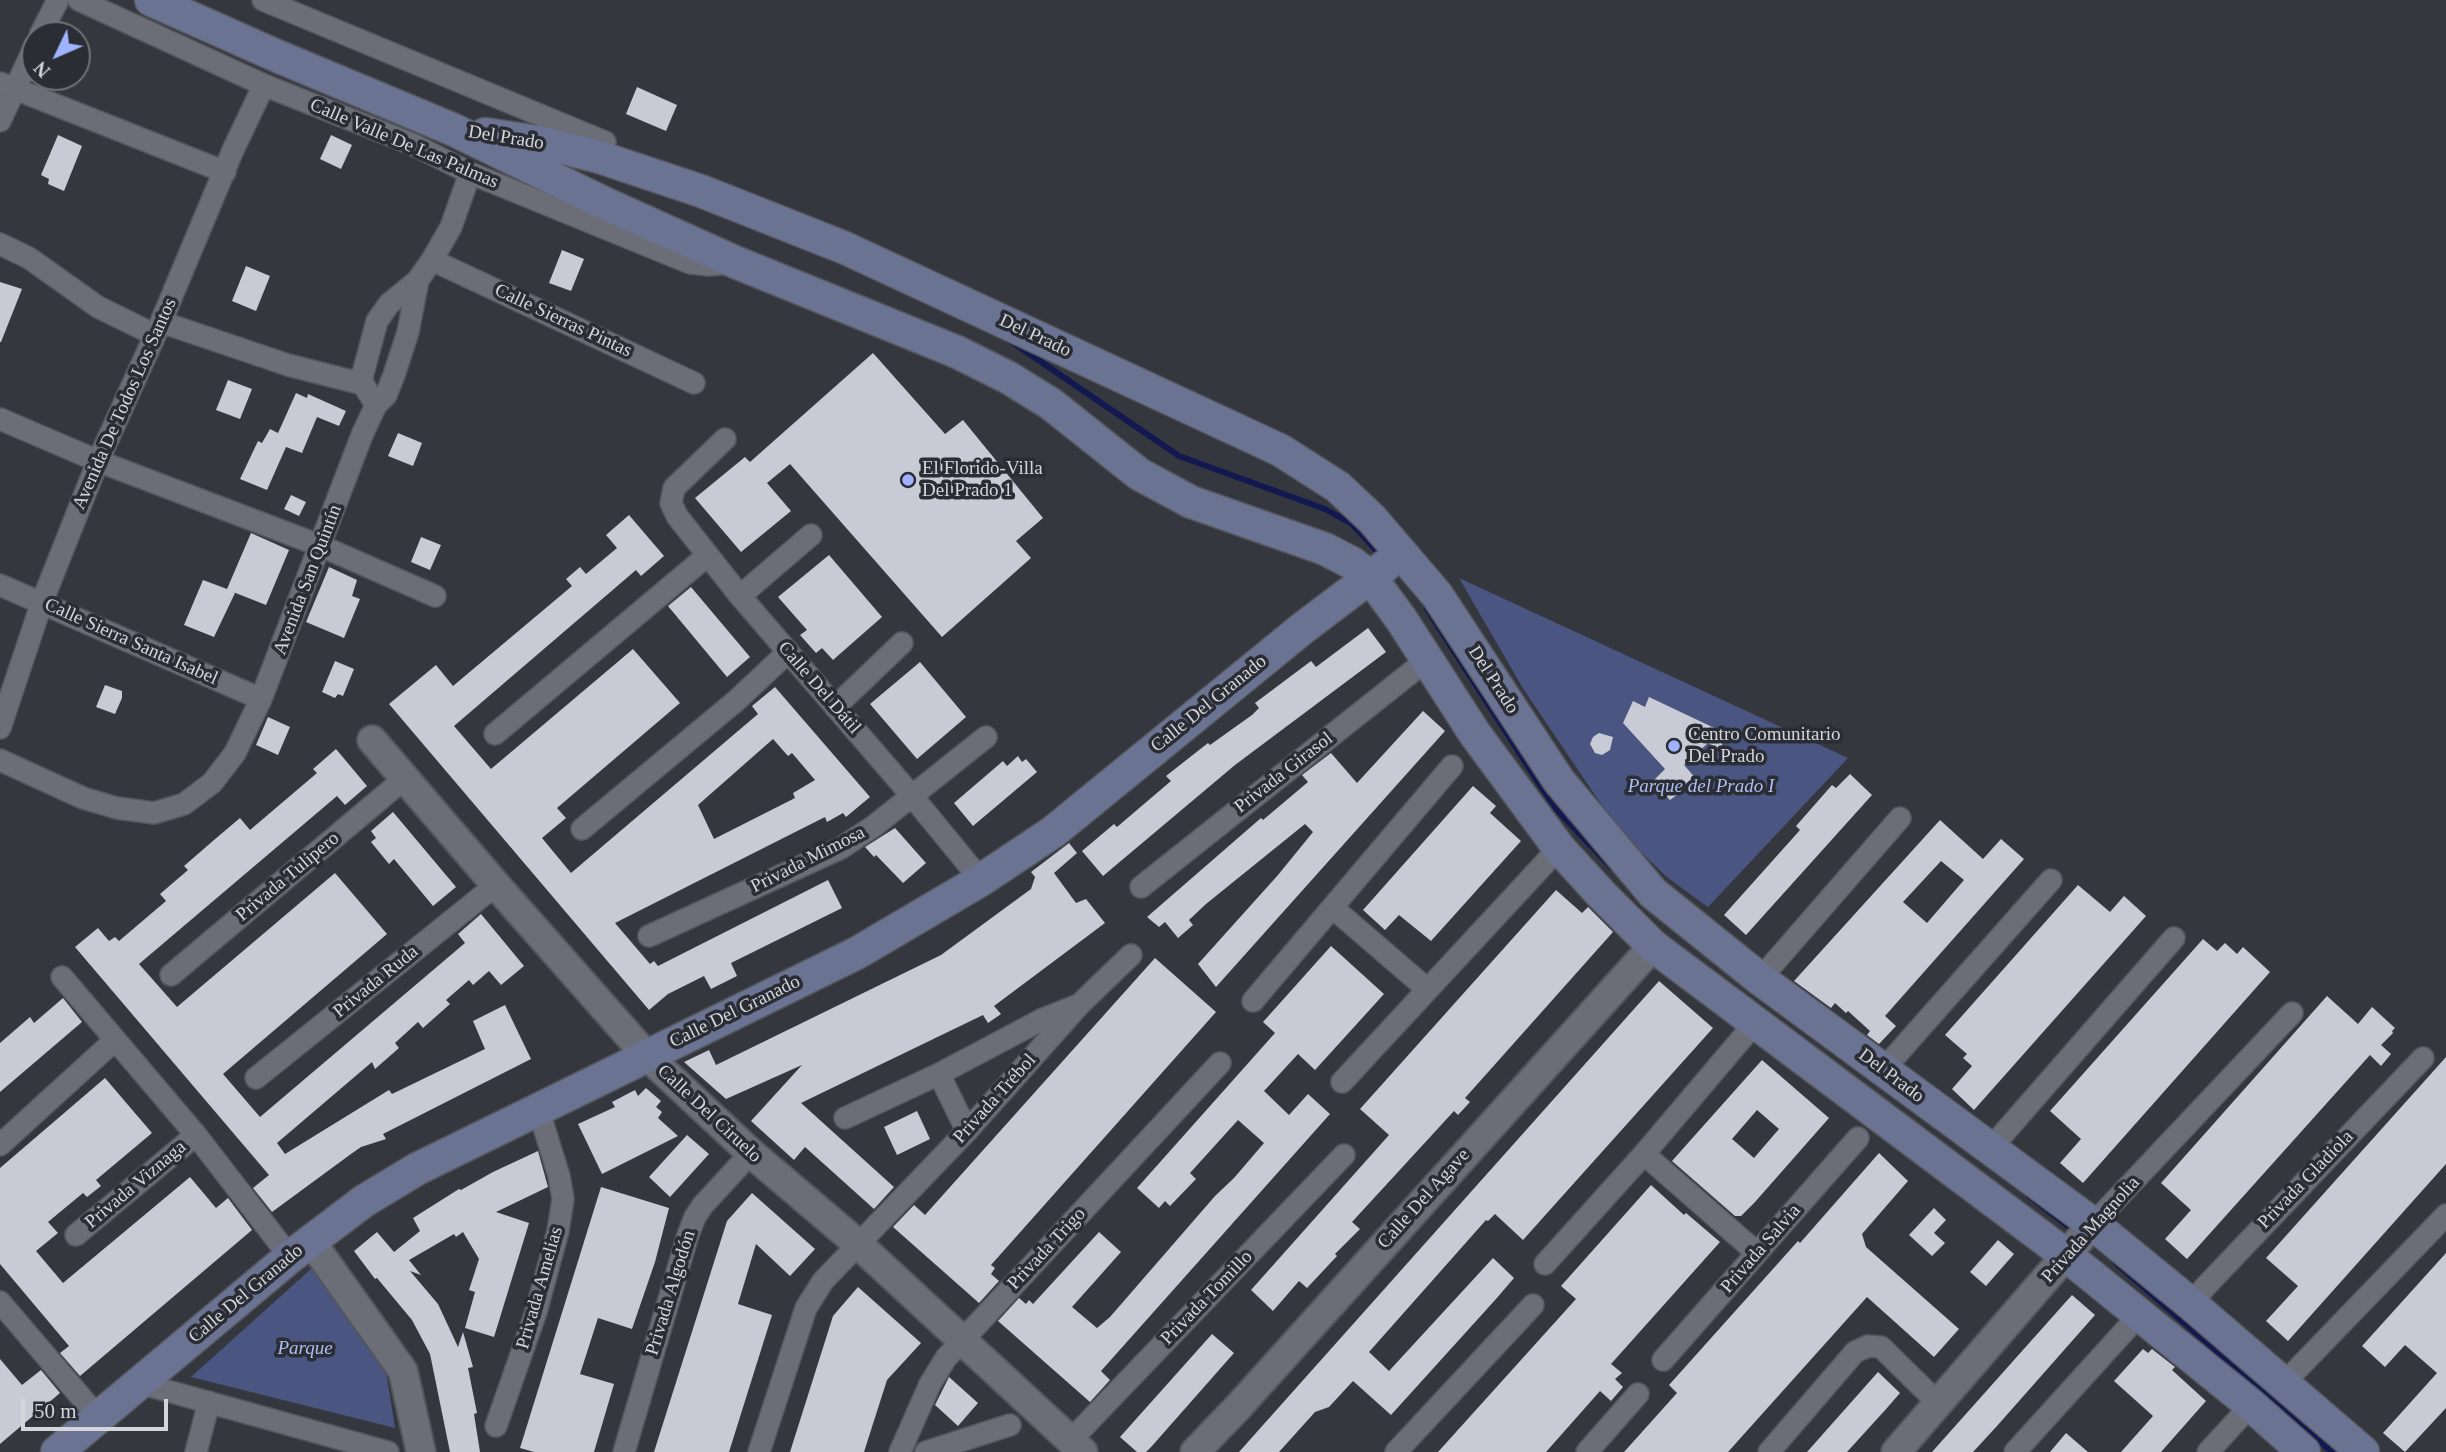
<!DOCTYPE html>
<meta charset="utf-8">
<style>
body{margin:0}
#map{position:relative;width:2446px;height:1452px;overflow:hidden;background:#35373f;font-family:Georgia,serif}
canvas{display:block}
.north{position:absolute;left:21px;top:21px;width:70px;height:70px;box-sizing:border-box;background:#2b2d35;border:2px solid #6f7177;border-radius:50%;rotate:226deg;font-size:19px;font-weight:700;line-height:28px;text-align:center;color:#d4d6db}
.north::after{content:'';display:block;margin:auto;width:24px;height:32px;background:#9fb3fd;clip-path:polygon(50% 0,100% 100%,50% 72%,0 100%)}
.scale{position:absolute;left:21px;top:1399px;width:147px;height:32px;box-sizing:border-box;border:4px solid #d4d6db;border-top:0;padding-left:9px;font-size:21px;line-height:24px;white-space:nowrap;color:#d4d6db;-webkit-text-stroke:5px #2b2d35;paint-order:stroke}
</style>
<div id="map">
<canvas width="2446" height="1452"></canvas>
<div class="north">N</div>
<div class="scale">50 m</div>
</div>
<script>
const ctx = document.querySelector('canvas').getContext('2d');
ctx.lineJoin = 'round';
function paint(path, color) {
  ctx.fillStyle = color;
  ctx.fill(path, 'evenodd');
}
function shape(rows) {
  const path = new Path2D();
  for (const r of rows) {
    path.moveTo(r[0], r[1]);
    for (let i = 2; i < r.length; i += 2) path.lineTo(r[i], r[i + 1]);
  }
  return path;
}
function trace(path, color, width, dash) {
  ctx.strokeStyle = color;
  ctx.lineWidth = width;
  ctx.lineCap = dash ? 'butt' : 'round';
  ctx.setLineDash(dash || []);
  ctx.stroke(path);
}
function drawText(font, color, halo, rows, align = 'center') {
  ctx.font = font + ' Georgia,serif';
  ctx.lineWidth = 7;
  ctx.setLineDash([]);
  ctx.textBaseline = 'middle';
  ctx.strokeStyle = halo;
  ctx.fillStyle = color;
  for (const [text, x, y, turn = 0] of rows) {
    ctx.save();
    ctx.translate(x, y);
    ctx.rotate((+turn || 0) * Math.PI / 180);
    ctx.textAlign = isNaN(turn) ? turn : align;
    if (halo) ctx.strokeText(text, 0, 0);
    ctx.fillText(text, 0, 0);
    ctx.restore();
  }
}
const green = shape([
 [1459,578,1848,758,1708,907,1668,878,1620,832,1524,690],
 [312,1268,385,1364,395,1428,191,1377]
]);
const stream = shape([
 [1009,340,1179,456,1325,509,1352,524,1376,550],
 [1427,609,1538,782,1558,811,1611,867],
 [2029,1196,2069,1227],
 [2116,1263,2332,1452]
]);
const building = shape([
 [637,87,677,105,666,131,626,114],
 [58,135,82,146,64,191,48,184,49,179,41,175],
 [331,135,352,145,341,169,320,159],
 [562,250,584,259,571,291,549,283],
 [246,266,270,276,256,311,232,301],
 [0,282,22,289,1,342,0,342],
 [873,353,945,434,963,420,1043,518,1016,541,1031,558,942,637,790,464,767,483,791,511,741,552,695,498,745,457,750,462],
 [228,380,252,389,240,419,216,410],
 [296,393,307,398,308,394,346,411,339,426,317,417,302,453,286,447,267,490,240,479,258,441,262,443,270,429,278,433],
 [398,433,422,443,413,466,388,456],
 [291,495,306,502,299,516,284,509],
 [629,515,664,556,641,576,636,570,454,726,491,769,633,649,680,703,557,808,566,818,542,838,571,873,758,714,752,706,775,687,870,797,846,817,843,813,827,822,825,817,615,923,650,964,654,961,658,966,828,880,842,908,731,963,737,976,711,989,704,976,668,994,649,1010,389,704,436,665,453,686,572,586,566,579,580,567,586,574,617,548,606,535],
 [773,739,788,756,792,753,815,780,793,793,795,798,714,839,698,805],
 [251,533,289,550,266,605,233,592,235,593,214,637,184,625,203,580,227,589],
 [421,537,441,545,430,570,411,562],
 [829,555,882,617,833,660,822,648,816,653,800,635,807,630,778,597],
 [329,567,357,580,352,596,360,599,344,638,306,622],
 [691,587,750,657,727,677,668,606],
 [1368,628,1386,652,1235,765,1103,876,1082,851,1114,824,1117,827,1171,781,1166,776,1208,743,1210,745,1252,715,1259,708,1255,703,1311,661,1316,667],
 [335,661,354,669,343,696,338,694,335,698,322,692],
 [920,662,966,717,917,759,870,704],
 [105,685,122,691,122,698,115,714,96,707],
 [1649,697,1727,734,1720,749,1708,743,1684,765,1697,780,1670,800,1653,781,1665,769,1623,723,1633,701,1645,707],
 [1423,711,1445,731,1216,987,1198,964,1278,875,1313,832,1305,824,1206,904,1189,920,1193,925,1178,938,1165,922,1159,927,1147,917,1261,818,1263,820,1308,782,1302,775,1331,753,1357,783],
 [268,717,290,727,278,755,256,745],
 [1599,733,1613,737,1610,750,1602,755,1595,753,1590,744,1593,737],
 [336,749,367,786,345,805,337,796,139,964,177,1007,335,873,387,934,223,1074,260,1117,465,943,458,934,481,914,524,966,501,985,489,971,473,985,469,980,446,1000,450,1004,423,1028,418,1022,395,1043,399,1048,375,1069,372,1062,277,1143,285,1154,389,1090,392,1094,485,1049,473,1021,505,1005,531,1059,383,1134,386,1139,361,1147,351,1154,272,1212,253,1188,269,1175,75,947,98,928,109,941,115,937,119,941,166,901,160,894,188,870,184,866,214,840,240,818,250,830,317,773,313,769],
 [1018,756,1022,762,1026,759,1037,772,973,826,954,803,1003,761,1007,766],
 [1850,774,1872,795,1746,935,1724,915,1800,830,1796,826,1832,785,1836,788],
 [1473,786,1496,806,1490,813,1521,841,1431,941,1399,915,1385,930,1363,910],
 [393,812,456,887,433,906,394,859,389,864,371,842,376,838,371,831],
 [1940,820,1983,859,2001,839,2024,859,1885,1016,1896,1026,1879,1044,1867,1035,1870,1031,1848,1011,1846,1013,1835,1003,1831,1008,1794,981],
 [1941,861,1964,880,1927,923,1903,902],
 [895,828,926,863,903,883,876,855,874,857,865,847],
 [1069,843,1077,853,1054,873,1076,903,1086,899,1105,923,994,1006,1001,1014,988,1023,983,1015,801,1103,894,1187,874,1209,805,1147,794,1160,751,1121,802,1065,726,1099,684,1062,709,1050,716,1065,941,955,1031,889,1035,877,1031,872],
 [2078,885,2110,912,2124,896,2146,916,1974,1110,1952,1089,1972,1066,1963,1058,1967,1054,1945,1035],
 [1556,890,1582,913,1588,907,1613,932,1465,1098,1470,1102,1458,1115,1454,1111,1352,1222,1360,1229,1335,1254,1337,1256,1307,1288,1299,1281,1273,1311,1251,1290,1389,1135,1360,1109],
 [2203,939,2217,951,2225,943,2237,954,2243,947,2270,972,2083,1183,2060,1163,2081,1139,2050,1111],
 [1331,946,1384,994,1315,1070,1298,1054,1264,1091,1289,1115,1308,1094,1330,1114,1101,1371,1110,1380,1090,1402,998,1321,1019,1298,1026,1304,1029,1300,1033,1304,1099,1232,1121,1252,1072,1307,1097,1328,1110,1317,1215,1196,1234,1178,1264,1143,1238,1120,1190,1173,1196,1179,1170,1206,1165,1201,1159,1208,1137,1188,1275,1033,1263,1022],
 [1155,958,1216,1012,991,1265,995,1268,991,1274,999,1281,979,1303,893,1227,914,1205,925,1215],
 [1659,981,1713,1028,1523,1240,1495,1214,1488,1221,1486,1220,1369,1352,1389,1371,1493,1258,1514,1278,1496,1299,1391,1415,1353,1381,1329,1407,1315,1412,1279,1452,1239,1452],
 [2327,996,2358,1024,2372,1007,2395,1028,2392,1031,2393,1033,2381,1045,2391,1054,2381,1066,2370,1055,2187,1259,2165,1239,2191,1210,2161,1183],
 [63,998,82,1022,0,1092,0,1043,30,1017,34,1023],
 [2446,1057,2446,1164,2288,1341,2266,1321,2298,1286,2266,1258],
 [1762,1060,1829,1118,1755,1202,1741,1216,1735,1216,1672,1161],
 [1757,1110,1779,1129,1754,1158,1732,1139],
 [105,1078,152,1133,96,1180,101,1186,87,1197,83,1193,48,1222,58,1233,36,1251,63,1283,190,1177,216,1208,228,1198,252,1230,80,1376,60,1353,69,1346,0,1264,0,1168],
 [646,1088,661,1101,656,1107,662,1112,658,1118,678,1136,602,1174,578,1124,615,1107,612,1102,635,1090,638,1096],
 [917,1111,930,1139,897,1155,884,1127],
 [687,1135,709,1154,670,1197,649,1177],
 [538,1151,548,1187,496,1212,529,1223,494,1337,465,1328,475,1292,469,1290,479,1259,463,1232,456,1237,454,1234,409,1260,421,1275,410,1271,438,1304,458,1347,463,1332,473,1367,468,1368,477,1413,474,1414,480,1452,450,1452,430,1354,412,1320,377,1278,375,1279,354,1251,377,1232,394,1252,420,1231,413,1218,459,1189,461,1190,493,1172],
 [1879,1153,1908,1181,1862,1234,1866,1247,1959,1329,1934,1357,1867,1297,1728,1452,1624,1452,1677,1393,1669,1385,1798,1241,1800,1243],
 [1651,1185,1684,1215,1686,1213,1720,1242,1611,1364,1622,1373,1615,1379,1623,1387,1611,1401,1600,1391,1546,1452,1438,1452,1576,1299,1561,1286],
 [601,1187,669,1208,655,1262,632,1329,598,1318,580,1374,614,1384,594,1452,534,1452,520,1448],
 [752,1193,815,1249,790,1276,756,1244,738,1304,772,1315,729,1452,654,1452,727,1221],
 [1934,1208,1946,1220,1934,1233,1945,1243,1932,1256,1909,1235],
 [1998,1240,2014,1254,1986,1286,1970,1272],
 [2446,1253,2446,1408,2405,1452,2383,1433,2437,1373,2405,1345,2385,1367,2362,1346],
 [858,1287,921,1343,887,1380,864,1452,790,1452,833,1316],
 [2072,1295,2095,1315,1997,1426,1973,1452,1932,1452],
 [1212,1334,1234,1353,1152,1446,1146,1452,1137,1452,1120,1437],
 [2143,1349,2148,1353,2152,1349,2175,1367,2172,1370,2206,1401,2161,1452,2121,1452,2153,1416,2114,1381],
 [0,1359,22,1385,41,1370,60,1393,0,1444],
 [1878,1372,1900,1393,1887,1408,1847,1452,1807,1452],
 [949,1377,978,1403,958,1426,935,1405],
 [2066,1433,2088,1452,2050,1452]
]);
const minor = shape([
 [79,0,264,85,412,144,470,173,690,263,709,265,730,263],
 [263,0,605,142,599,157],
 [40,35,58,0],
 [0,83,225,172],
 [0,121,35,46],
 [0,244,29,258,98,307,155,335],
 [432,260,694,383],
 [161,322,288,365,363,384],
 [376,405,386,395,394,375,408,332,418,280],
 [0,419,98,461,321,546,435,596],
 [725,439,674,488,671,503,677,516,740,596,912,796,981,880],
 [0,585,261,699],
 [740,596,811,535],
 [835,707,902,643],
 [0,728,42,602,98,461,161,322,233,150,264,85],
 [495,734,708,555],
 [0,760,83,798,117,808,154,813,184,804,212,783,235,753,261,699,362,435,376,405,363,384,362,377,377,321,389,304,418,280,432,260,451,227,470,173],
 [582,829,737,700,788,652],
 [1141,887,1428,659],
 [1333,908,1427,989],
 [649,936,841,848,874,826,986,737],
 [171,975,404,779],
 [62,977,196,1135,290,1257],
 [1760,979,1900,818],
 [1253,1001,1452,766],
 [1883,1070,2051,880],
 [939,1074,967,1131],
 [256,1078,496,885],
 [1342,1082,1559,848],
 [845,1118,939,1074,1041,1020,1076,1006],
 [0,1145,114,1041],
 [1990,1149,2174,938],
 [1644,1154,1757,1253],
 [2093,1224,2292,1013],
 [76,1235,196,1135],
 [1545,1264,1644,1154,1755,1023],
 [0,1302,98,1417],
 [2191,1304,2205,1287,2423,1058],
 [1663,1360,1858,1138],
 [139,1383,388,1452],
 [2283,1384,2446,1215],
 [496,1426,536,1312,558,1231,563,1199,559,1176,538,1108],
 [1071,1440,1344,1155],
 [196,1452,209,1402],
 [624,1452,688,1235,695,1217,703,1205,751,1153],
 [759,1452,806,1308,823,1281,967,1131,1080,1004,1131,955],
 [900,1452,930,1384,946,1358,1220,1063],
 [926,1452,1010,1425],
 [1396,1452,1533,1305],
 [1587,1452,1638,1394],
 [1769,1452,1855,1352,1868,1346,1881,1347,1938,1403],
 [2015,1452,2140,1314],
 [2208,1452,2251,1405]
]);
const tertiary = shape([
 [372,740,496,885,646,1055,751,1153,858,1244,1083,1452],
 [310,1240,403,1371,421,1452],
 [1195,1452,1240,1405,1653,946],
 [1896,1452,2093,1224]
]);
const secondary = shape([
 [151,0,277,56,454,130,604,203,735,262,957,352,1009,378,1051,404,1139,474,1191,502,1325,549,1352,563,1370,577,1401,619,1475,734,1559,848,1602,895,1653,946,2067,1256,2251,1405,2304,1452],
 [485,134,539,142,599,157,701,191,845,248,1280,450,1338,487,1372,519,1437,595,1559,781,1653,893,1760,979,2093,1224,2191,1304,2363,1452],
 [57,1452,290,1257,364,1201,417,1169,857,953,981,880,1053,832,1303,628,1385,566]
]);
const markers = [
 [908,480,7,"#9fb3fd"],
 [1674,746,7,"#9fb3fd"]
];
const streetNames = [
 ["Del Prado",506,138,9],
 ["Calle Valle De Las Palmas",404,144,23],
 ["Calle Sierras Pintas",563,321,25],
 ["Del Prado",1035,336,25],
 ["Avenida De Todos Los Santos",125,404,-66],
 ["Avenida San Quintín",308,580,-69],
 ["Calle Sierra Santa Isabel",131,642,24],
 ["Del Prado",1493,680,57],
 ["Calle Del Dátil",819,688,49],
 ["Calle Del Granado",1209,704,-39],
 ["Privada Girasol",1284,773,-38],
 ["Privada Mimosa",808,860,-27],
 ["Privada Tulipero",288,877,-40],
 ["Privada Ruda",376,982,-39],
 ["Calle Del Granado",735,1012,-26],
 ["Del Prado",1891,1076,37],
 ["Privada Trébol",995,1099,-48],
 ["Calle Del Ciruelo",709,1114,43],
 ["Privada Gladiola",2306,1180,-46],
 ["Privada Viznaga",136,1185,-40],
 ["Calle Del Agave",1424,1199,-48],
 ["Privada Magnolia",2091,1230,-48],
 ["Privada Trigo",1047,1249,-47],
 ["Privada Salvia",1761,1249,-49],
 ["Privada Amelias",540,1288,-74],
 ["Privada Algodón",671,1293,-73],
 ["Calle Del Granado",246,1294,-40],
 ["Privada Tomillo",1207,1298,-46]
];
const poiNames = [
 ["El Florido-Villa",922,469],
 ["Del Prado 1",922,491],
 ["Centro Comunitario",1688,735],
 ["Del Prado",1688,757]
];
const parkNames = [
 ["Parque del Prado I",1701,787],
 ["Parque",305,1349]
];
paint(green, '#4a5681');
trace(stream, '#121950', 6);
paint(building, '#c8cbd5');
trace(minor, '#53565c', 24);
trace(tertiary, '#53565c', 32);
trace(secondary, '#53565c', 35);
trace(minor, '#6b6e77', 21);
trace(tertiary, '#6b6e77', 28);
trace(secondary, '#6b7393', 32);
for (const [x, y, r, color] of markers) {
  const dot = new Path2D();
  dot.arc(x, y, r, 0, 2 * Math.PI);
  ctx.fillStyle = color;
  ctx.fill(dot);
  trace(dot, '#2b2d35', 2.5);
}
drawText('19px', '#d4d6db', '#2b2d35', streetNames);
drawText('19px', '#d4d6db', '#2b2d35', poiNames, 'left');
drawText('italic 19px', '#aebef3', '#2b2d35', parkNames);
</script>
